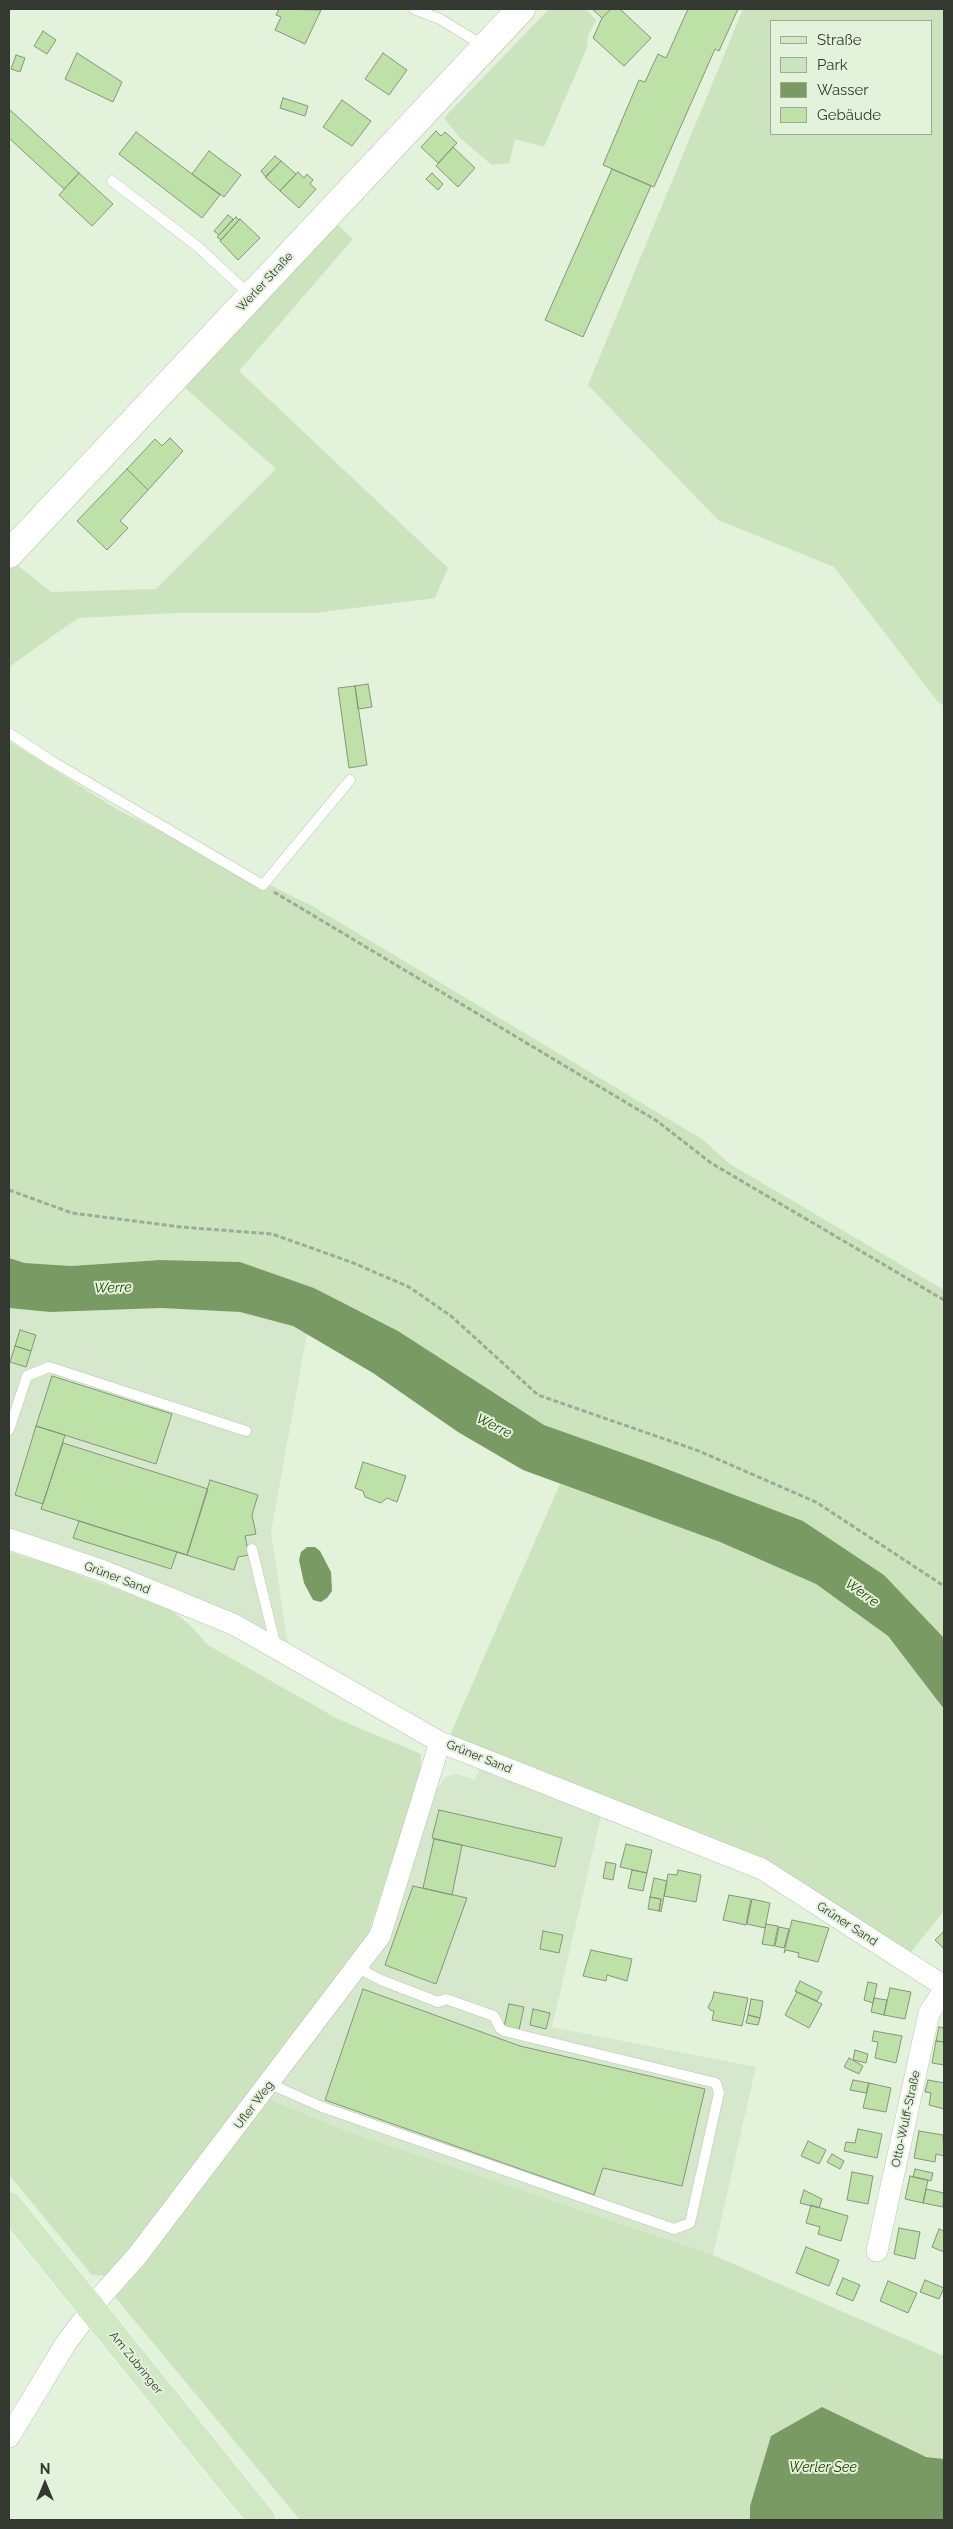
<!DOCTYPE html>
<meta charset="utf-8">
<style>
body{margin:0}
#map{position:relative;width:953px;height:2529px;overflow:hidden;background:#e3f2db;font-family:Raleway,sans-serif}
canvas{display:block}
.frame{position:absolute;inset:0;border:10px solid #333930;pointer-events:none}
.legend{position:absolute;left:770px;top:20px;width:162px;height:115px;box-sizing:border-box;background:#e3f2db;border:1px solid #9da897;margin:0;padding:6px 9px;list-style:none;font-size:15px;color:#333930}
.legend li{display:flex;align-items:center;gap:10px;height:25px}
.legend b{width:25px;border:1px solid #9da897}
.north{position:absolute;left:20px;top:2459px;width:50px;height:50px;-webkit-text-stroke:4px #e3f2db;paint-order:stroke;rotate:0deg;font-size:14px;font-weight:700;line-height:20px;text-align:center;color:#333930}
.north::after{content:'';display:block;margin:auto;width:18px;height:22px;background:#333930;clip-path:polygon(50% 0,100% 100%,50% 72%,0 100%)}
</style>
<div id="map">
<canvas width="953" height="2529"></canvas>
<div class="frame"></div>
<ul class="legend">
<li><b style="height:6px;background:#d1e8c4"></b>Straße</li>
<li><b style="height:14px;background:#cce4be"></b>Park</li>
<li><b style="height:14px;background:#799b63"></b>Wasser</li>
<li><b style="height:14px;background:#bde1a6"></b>Gebäude</li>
</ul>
<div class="north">N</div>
</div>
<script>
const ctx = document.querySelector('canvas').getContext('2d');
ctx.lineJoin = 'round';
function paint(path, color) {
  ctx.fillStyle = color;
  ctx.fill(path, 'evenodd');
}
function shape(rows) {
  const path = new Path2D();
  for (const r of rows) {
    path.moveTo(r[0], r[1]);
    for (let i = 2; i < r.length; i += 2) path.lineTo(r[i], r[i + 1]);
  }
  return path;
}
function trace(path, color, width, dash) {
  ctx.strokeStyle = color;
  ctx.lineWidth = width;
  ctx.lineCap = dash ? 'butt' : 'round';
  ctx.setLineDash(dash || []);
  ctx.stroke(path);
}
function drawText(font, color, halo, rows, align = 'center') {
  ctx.font = font + ' Raleway,sans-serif';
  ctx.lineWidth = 4;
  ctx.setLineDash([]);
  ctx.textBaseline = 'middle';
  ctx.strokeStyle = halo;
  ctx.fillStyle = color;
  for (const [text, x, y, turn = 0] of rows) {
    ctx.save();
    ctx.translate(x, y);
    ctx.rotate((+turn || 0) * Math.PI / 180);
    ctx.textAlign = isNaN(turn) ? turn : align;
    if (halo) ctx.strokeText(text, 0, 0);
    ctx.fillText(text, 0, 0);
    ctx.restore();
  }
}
const built = shape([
 [9,1308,50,1312,161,1308,240,1312,293,1326,307,1334,271,1532,289,1652,9,1530],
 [481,1766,602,1812,552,2027,756,2067,713,2255,344,2130,268,2099,388,1939,428,1800,446,1777,457,1774,475,1780]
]);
const green = shape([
 [549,9,586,9,596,20,588,36,587,48,544,147,515,139,509,163,492,165,460,138,444,118],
 [743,9,944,9,944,706,938,702,834,567,718,520,588,385],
 [772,21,932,21,932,134,772,134],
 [335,222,353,239,239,371,448,568,435,598,314,613,176,613,78,618,9,667,9,570,15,563,51,592,156,589,276,469,185,388],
 [9,741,118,810,312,906,702,1139,730,1164,944,1290,944,1638,884,1575,803,1521,651,1463,544,1425,398,1331,314,1288,240,1262,160,1260,71,1266,25,1263,9,1258],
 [560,1484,720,1542,816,1584,888,1636,944,1709,944,1911,911,1952,764,1863,450,1735],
 [9,1552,56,1566,171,1610,189,1624,208,1645,338,1719,421,1754,421,1771,369,1932,148,2232,110,2276,92,2275,9,2175],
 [268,2099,344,2130,713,2255,944,2356,944,2459,771,2436,750,2506,750,2520,300,2520,115,2297]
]);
const water = shape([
 [9,1258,25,1263,71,1266,160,1260,240,1262,314,1288,398,1331,544,1425,651,1463,803,1521,884,1575,944,1638,944,1709,888,1636,816,1584,720,1542,523,1470,458,1432,373,1373,293,1326,240,1312,161,1308,50,1312,9,1308],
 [307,1547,315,1547,320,1551,331,1572,332,1591,327,1598,321,1602,313,1600,304,1583,299,1560,301,1552],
 [822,2407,926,2457,944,2459,944,2520,750,2520,750,2506,771,2436]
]);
const building = shape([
 [279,9,321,10,305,44,275,30,281,17,276,15,279,9],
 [592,9,611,9,602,18,592,9],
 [611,9,620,9,651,38,624,66,593,38,602,18,611,9],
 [688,9,738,9,719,51,715,49,654,187,603,165,639,80,645,82,658,54,666,58,688,9],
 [43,31,56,40,47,54,34,46,43,31],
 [77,53,122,82,113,102,65,79,77,53],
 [383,53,407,70,389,95,365,79,383,53],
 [16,55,25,58,20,72,11,69,16,55],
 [283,98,308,106,305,116,280,108,283,98],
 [342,100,371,121,352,146,323,127,342,100],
 [9,109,79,173,64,189,9,138,9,109],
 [436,131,441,136,445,132,457,143,438,163,421,147,436,131],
 [136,132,220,195,202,218,119,154,136,132],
 [453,147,475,168,458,187,436,166,453,147],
 [209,151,241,175,224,197,192,174,209,151],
 [275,156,281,161,266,177,261,171,275,156],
 [281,161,296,174,280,191,265,177,281,161],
 [612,169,651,186,583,337,545,320,612,169],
 [298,172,304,178,307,174,313,180,310,184,316,189,299,208,280,191,298,172],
 [79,173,113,204,92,226,59,195,79,173],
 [432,173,443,184,438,190,426,179,432,173],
 [228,215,233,219,219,235,214,231,228,215],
 [236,217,239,220,221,240,217,237,236,217],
 [240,219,260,238,238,260,220,241,240,219],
 [170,438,183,451,148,490,127,469,155,439,162,446,170,438],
 [127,469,148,490,120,521,128,528,107,550,77,521,127,469],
 [368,684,372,707,358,709,355,686,368,684],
 [355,686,367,765,349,768,338,688,355,686],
 [20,1330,36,1335,31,1351,15,1346,20,1330],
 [15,1346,31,1351,26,1367,10,1362,15,1346],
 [52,1376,172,1414,156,1464,36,1426,52,1376],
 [36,1426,65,1435,43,1504,15,1495,36,1426],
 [63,1443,208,1489,187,1555,41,1509,63,1443],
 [363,1462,406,1476,397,1502,387,1498,381,1503,365,1497,363,1491,355,1488,363,1462],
 [210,1480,258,1495,252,1515,256,1534,245,1536,249,1555,238,1557,234,1570,177,1552,187,1555,210,1480],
 [79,1521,177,1552,171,1569,73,1538,79,1521],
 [439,1810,562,1838,555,1867,432,1838,439,1810],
 [434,1839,462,1845,452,1895,423,1888,434,1839],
 [626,1844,652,1850,647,1873,620,1867,626,1844],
 [606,1862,616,1864,613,1880,603,1878,606,1862],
 [632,1870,647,1873,643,1891,628,1888,632,1870],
 [678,1870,701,1875,696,1902,664,1896,668,1874,677,1875,678,1870],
 [654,1878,667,1881,661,1912,659,1911,661,1899,650,1897,654,1878],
 [413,1886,467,1898,436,1984,385,1965,413,1886],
 [729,1895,751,1899,746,1925,723,1920,729,1895],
 [650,1897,661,1899,659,1911,648,1909,650,1897],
 [752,1899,770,1903,765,1928,747,1924,752,1899],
 [792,1920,829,1928,818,1962,798,1957,799,1953,786,1950,784,1953,792,1920],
 [766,1924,778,1926,774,1946,762,1944,766,1924],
 [779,1927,789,1929,784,1948,775,1946,779,1927],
 [543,1931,563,1935,559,1953,540,1949,543,1931],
 [944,1931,944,1949,935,1940,944,1931],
 [591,1950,632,1959,627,1981,607,1975,606,1981,583,1976,591,1950],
 [800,1981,822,1992,817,2001,795,1991,800,1981],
 [868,1982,877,1984,873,2003,864,2000,868,1982],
 [890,1988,911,1992,905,2019,884,2015,890,1988],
 [363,1989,520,2046,705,2089,682,2186,603,2168,594,2195,325,2100,363,1989],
 [714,1992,748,1998,742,2026,712,2020,714,2011,710,2010,708,2007,712,2000,714,1992],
 [797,1992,822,2004,809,2028,785,2015,797,1992],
 [874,1998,887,2000,884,2015,871,2012,874,1998],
 [751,1999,763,2001,760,2018,748,2015,751,1999],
 [509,2004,524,2007,519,2030,504,2027,509,2004],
 [533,2009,550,2013,546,2029,530,2025,533,2009],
 [748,2015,760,2018,758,2025,746,2023,748,2015],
 [939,2027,944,2028,944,2042,936,2041,939,2027],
 [874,2031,902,2036,896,2063,875,2058,878,2042,872,2041,874,2031],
 [936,2041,944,2042,944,2065,932,2063,936,2041],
 [855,2050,868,2054,866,2063,853,2060,855,2050],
 [849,2058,863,2066,859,2074,844,2067,849,2058],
 [853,2080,869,2083,866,2093,850,2090,853,2080],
 [928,2080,944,2083,944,2109,929,2105,931,2093,925,2092,928,2080],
 [869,2083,891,2088,886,2112,863,2108,869,2083],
 [858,2129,882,2134,877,2158,844,2151,846,2142,855,2143,858,2129],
 [919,2131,943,2135,944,2156,936,2154,935,2162,914,2158,919,2131],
 [808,2141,826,2150,819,2164,801,2156,808,2141],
 [832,2154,844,2161,840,2169,827,2162,832,2154],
 [915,2169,933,2173,931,2181,913,2177,915,2169],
 [852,2172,873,2176,868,2204,847,2200,852,2172],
 [910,2176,928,2180,923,2203,905,2199,910,2176],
 [926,2189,944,2193,943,2207,923,2203,926,2189],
 [804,2190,822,2199,819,2208,800,2203,804,2190],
 [811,2205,848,2216,841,2241,818,2234,820,2227,806,2223,811,2205],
 [899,2228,920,2232,915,2259,894,2254,899,2228],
 [939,2229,944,2231,944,2252,932,2247,939,2229],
 [806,2247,839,2260,829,2286,796,2273,806,2247],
 [843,2278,860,2285,853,2301,836,2294,843,2278],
 [925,2280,944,2288,939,2299,920,2292,925,2280],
 [888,2281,917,2293,908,2313,880,2301,888,2281]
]);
const path = shape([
 [274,892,657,1121,711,1163,944,1300],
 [9,1190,72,1213,181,1227,272,1234,351,1262,409,1287,451,1316,538,1395,699,1451,816,1502,944,1586]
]);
const service = shape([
 [414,9,440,19,484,46],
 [112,181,197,246,251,296],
 [9,733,53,762,263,885,350,780],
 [9,1430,27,1376,49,1367,246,1431],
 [252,1549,276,1647],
 [270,2084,322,2107,674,2229,690,2223,719,2093,716,2083,504,2031,500,2028,494,2016,446,1999,438,2002,381,1980,356,1967]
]);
const minor = shape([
 [9,1539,101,1570,235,1625,440,1742,762,1869,944,1986],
 [877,2251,929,2013,944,1990],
 [9,2437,66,2343,103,2294,137,2256,380,1936,440,1742]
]);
const secondary = shape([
 [9,554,521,9]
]);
const primary = shape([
 [9,2206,262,2520]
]);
const streetNames = [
 ["Werler Straße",265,282,-47],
 ["Grüner Sand",117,1578,21],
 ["Grüner Sand",479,1757,22],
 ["Grüner Sand",847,1924,33],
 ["Ufler Weg",254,2105,-53],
 ["Otto-Wulff-Straße",906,2119,-78],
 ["Am Zubringer",136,2363,51]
];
const waterNames = [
 ["Werre",113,1288,-2],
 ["Werre",494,1426,26],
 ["Werre",862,1593,35],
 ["Werler See",823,2468]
];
paint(built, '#d6e8cb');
paint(green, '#cce4be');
paint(water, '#799b63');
paint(building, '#bde1a6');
trace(building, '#87947f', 1);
trace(service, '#b7c5af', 11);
trace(minor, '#b7c5af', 22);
trace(secondary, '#b7c5af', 29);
trace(primary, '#fff', 29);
trace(path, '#9eaa98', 3, [5, 2.5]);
trace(service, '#fff', 10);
trace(minor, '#fff', 21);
trace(secondary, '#fff', 28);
trace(primary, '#d1e8c4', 28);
drawText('12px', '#333930', '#e3f2db', streetNames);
drawText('italic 14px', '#1f3f00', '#e3f2db', waterNames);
</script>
